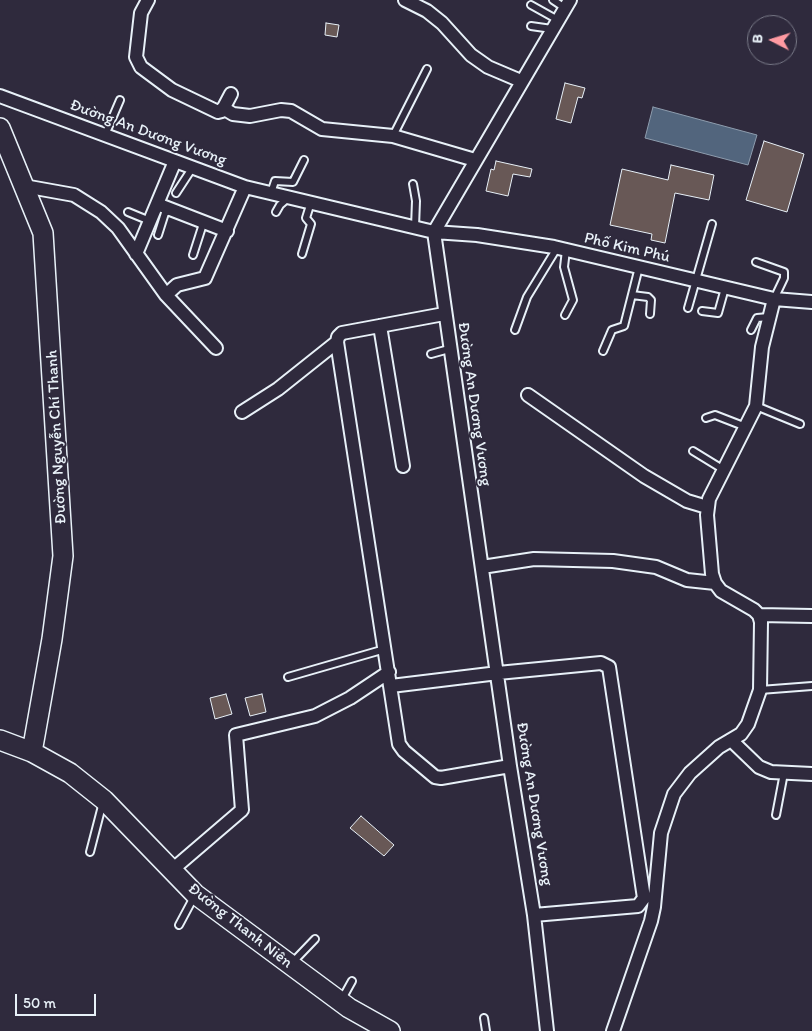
<!DOCTYPE html>
<meta charset="utf-8">
<style>
body{margin:0}
#map{position:relative;width:812px;height:1031px;overflow:hidden;background:#2f2a3d;font-family:Itim,sans-serif}
canvas{display:block}
.north{position:absolute;left:747px;top:15px;width:50px;height:50px;box-sizing:border-box;background:#2f2a3d;border:1px solid #797a88;border-radius:50%;rotate:275deg;font-size:14px;font-weight:700;line-height:20px;text-align:center;color:#e8f1f8}
.north::after{content:'';display:block;margin:auto;width:18px;height:22px;background:#ff9aa2;clip-path:polygon(50% 0,100% 100%,50% 72%,0 100%)}
.scale{position:absolute;left:15px;top:994px;width:81px;height:22px;box-sizing:border-box;border:2px solid #e8f1f8;border-top:0;padding-left:6px;font-size:15px;line-height:18px;white-space:nowrap;color:#e8f1f8;-webkit-text-stroke:4px #2f2a3d;paint-order:stroke}
</style>
<div id="map">
<canvas width="812" height="1031"></canvas>
<div class="north">B</div>
<div class="scale">50 m</div>
</div>
<script>
const ctx = document.querySelector('canvas').getContext('2d');
ctx.lineJoin = 'round';
function paint(path, color) {
  ctx.fillStyle = color;
  ctx.fill(path, 'evenodd');
}
function shape(rows) {
  const path = new Path2D();
  for (const r of rows) {
    path.moveTo(r[0], r[1]);
    for (let i = 2; i < r.length; i += 2) path.lineTo(r[i], r[i + 1]);
  }
  return path;
}
function trace(path, color, width, dash) {
  ctx.strokeStyle = color;
  ctx.lineWidth = width;
  ctx.lineCap = dash ? 'butt' : 'round';
  ctx.setLineDash(dash || []);
  ctx.stroke(path);
}
function drawText(font, color, halo, rows, align = 'center') {
  ctx.font = font + ' Itim,sans-serif';
  ctx.lineWidth = 4;
  ctx.setLineDash([]);
  ctx.textBaseline = 'middle';
  ctx.strokeStyle = halo;
  ctx.fillStyle = color;
  for (const [text, x, y, turn = 0] of rows) {
    ctx.save();
    ctx.translate(x, y);
    ctx.rotate((+turn || 0) * Math.PI / 180);
    ctx.textAlign = isNaN(turn) ? turn : align;
    if (halo) ctx.strokeText(text, 0, 0);
    ctx.fillText(text, 0, 0);
    ctx.restore();
  }
}
const water = shape([
 [653,107,757,135,748,165,645,138,653,107]
]);
const building = shape([
 [326,23,339,25,337,37,325,35,326,23],
 [565,83,585,88,582,98,578,97,571,123,556,119,565,83],
 [764,141,804,154,787,212,746,200,764,141],
 [496,161,532,169,530,177,513,174,508,196,486,191,491,169,494,170,496,161],
 [671,165,714,175,709,200,675,193,665,243,651,240,652,234,610,225,622,169,668,180,671,165],
 [226,694,232,714,215,719,210,698,226,694],
 [262,694,266,712,250,716,245,698,262,694],
 [361,816,394,845,384,856,350,828,361,816]
]);
const lane = shape([
 [553,0,565,8],
 [531,5,558,20],
 [531,26,552,29],
 [105,135,120,100],
 [393,136,427,69],
 [413,184,416,201,415,227],
 [176,193,193,167],
 [271,193,275,181,293,182,304,160],
 [128,212,150,221],
 [276,212,280,205,288,198],
 [158,235,165,213,171,210],
 [302,254,311,224,306,218,311,202],
 [193,255,202,227,200,220],
 [756,262,784,272,784,278,774,299],
 [632,295,648,297,651,300,650,314],
 [688,308,712,224],
 [702,311,718,313,725,288],
 [565,315,573,300,564,267,566,250],
 [515,330,527,297,557,248],
 [751,330,757,318,769,317],
 [603,351,612,330,624,326,639,267],
 [431,354,449,349],
 [756,406,800,424],
 [706,418,715,415,746,427],
 [693,451,724,470],
 [288,677,385,649],
 [760,690,812,686],
 [776,815,784,773],
 [90,852,103,802],
 [179,925,195,895],
 [292,963,315,939],
 [342,999,352,981],
 [484,1018,486,1031]
]);
const street = shape([
 [148,0,141,13,136,57,141,67,172,90,218,112,222,111,231,94],
 [405,0,427,11,442,23,471,55,488,67,521,81],
 [570,0,434,232,477,235,554,247,774,299,812,302],
 [0,96,245,187,434,232,510,766,534,915,547,1031],
 [223,108,233,114,250,116,281,110,291,111,322,129,393,136,475,160],
 [24,186,74,195,101,212,118,228,166,295,216,348],
 [157,204,227,231],
 [136,254,175,161],
 [166,295,177,285,205,278,245,187],
 [444,314,342,333,338,337,337,342,399,744,404,751,435,777,441,778,510,766],
 [380,326,403,466],
 [528,395,644,476,687,501,707,507],
 [242,412,278,389,337,342],
 [482,567,534,559,613,561,656,567,687,580,715,583],
 [759,615,812,616],
 [391,686,498,673,601,663,609,667,644,898,638,906,534,915],
 [732,741,759,767,771,772,812,774],
 [172,870,242,810,236,735,315,716,350,698,389,672],
 [613,1031,651,921,654,907,661,833,674,794,690,773,719,747,741,734,748,724,760,690,761,622,759,615,754,610,721,591,715,583,712,574,707,515,709,499,756,406,762,347,774,299]
]);
const secondary = shape([
 [0,128,43,233,63,556,52,639,32,752],
 [0,740,32,752,70,773,104,800,195,894,349,1008,390,1031]
]);
const streetNames = [
 ["Đường An Dương Vương",148,133,20],
 ["Phố Kim Phú",627,248,13],
 ["Đường An Dương Vương",474,404,82],
 ["Đường Nguyễn Chí Thanh",57,437,-93],
 ["Đường An Dương Vương",534,804,81],
 ["Đường Thanh Niên",240,926,38]
];
paint(water, '#52657d');
trace(water, '#8e9dae', 1);
paint(building, '#685856');
trace(building, '#e8f1f8', 1);
trace(lane, '#e8f1f8', 10);
trace(street, '#e8f1f8', 16);
trace(secondary, '#e8f1f8', 22);
trace(lane, '#2f2a3d', 6);
trace(street, '#2f2a3d', 12);
trace(secondary, '#2f2a3d', 19);
drawText('16px', '#e8f1f8', '#2f2a3d', streetNames);
</script>
